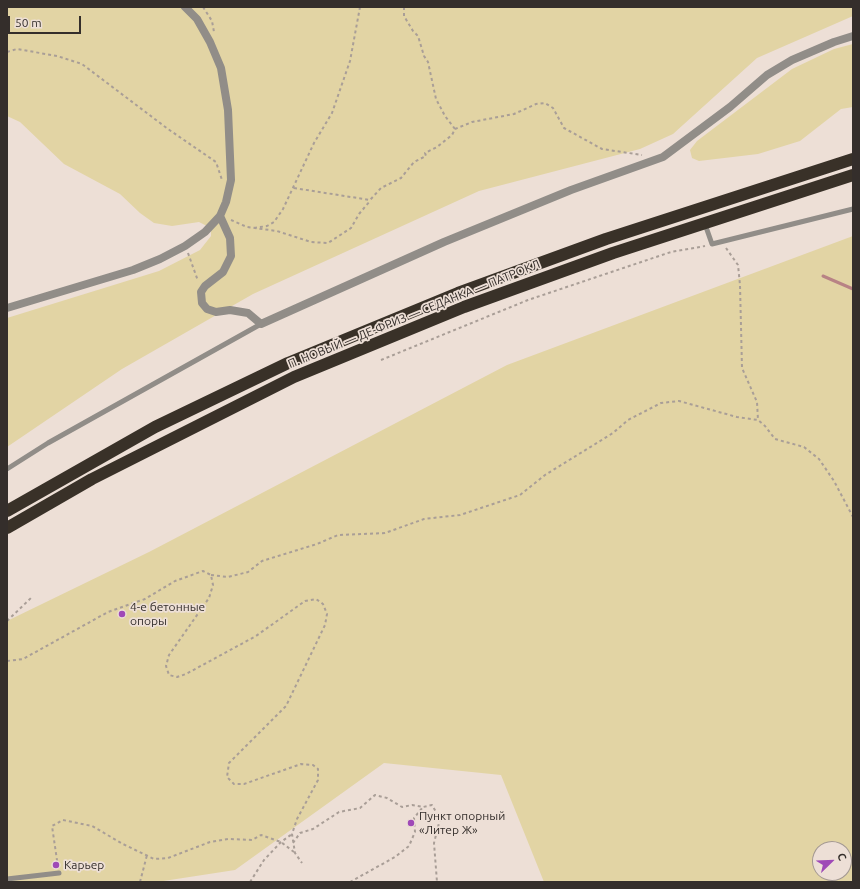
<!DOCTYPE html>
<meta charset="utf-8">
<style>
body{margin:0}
#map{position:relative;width:860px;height:889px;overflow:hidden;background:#eddfd6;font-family:Ubuntu,sans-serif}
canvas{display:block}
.frame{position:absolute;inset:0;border:8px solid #342e2b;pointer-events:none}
.north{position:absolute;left:812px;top:841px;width:40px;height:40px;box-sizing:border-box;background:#eddfd6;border:1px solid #a39892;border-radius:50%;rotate:67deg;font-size:11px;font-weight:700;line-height:16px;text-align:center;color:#342e2b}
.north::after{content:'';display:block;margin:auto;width:14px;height:18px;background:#9f49b7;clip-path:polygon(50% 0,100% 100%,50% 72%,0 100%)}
.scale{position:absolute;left:8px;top:16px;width:73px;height:18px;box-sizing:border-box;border:2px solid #342e2b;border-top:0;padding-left:5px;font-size:12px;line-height:14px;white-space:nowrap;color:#342e2b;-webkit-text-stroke:3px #eddfd6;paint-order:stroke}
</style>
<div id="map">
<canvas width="860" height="889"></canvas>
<div class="frame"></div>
<div class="north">С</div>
<div class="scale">50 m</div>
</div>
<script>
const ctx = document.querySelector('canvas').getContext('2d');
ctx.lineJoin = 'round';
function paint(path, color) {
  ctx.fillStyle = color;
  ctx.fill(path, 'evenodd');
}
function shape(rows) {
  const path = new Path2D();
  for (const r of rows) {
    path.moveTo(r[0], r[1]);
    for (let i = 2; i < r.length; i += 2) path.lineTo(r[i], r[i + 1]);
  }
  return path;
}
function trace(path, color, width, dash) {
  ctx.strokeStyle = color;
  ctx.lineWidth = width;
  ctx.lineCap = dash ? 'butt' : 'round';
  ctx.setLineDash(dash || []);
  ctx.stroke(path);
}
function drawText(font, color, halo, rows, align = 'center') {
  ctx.font = font + ' Ubuntu,sans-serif';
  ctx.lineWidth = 3.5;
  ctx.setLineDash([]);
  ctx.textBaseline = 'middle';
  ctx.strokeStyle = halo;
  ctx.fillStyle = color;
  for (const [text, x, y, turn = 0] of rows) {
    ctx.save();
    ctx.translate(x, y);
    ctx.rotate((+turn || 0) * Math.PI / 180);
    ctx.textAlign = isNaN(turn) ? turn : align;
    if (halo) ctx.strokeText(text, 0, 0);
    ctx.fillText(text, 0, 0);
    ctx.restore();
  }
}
const green = shape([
 [7,7,853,7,853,16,757,58,673,134,640,149,479,191,253,294,122,369,7,447,7,318,159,271,200,250,211,236,211,228,199,222,172,226,154,223,140,213,120,194,64,164,20,122,7,116],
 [853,44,853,107,841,109,800,141,758,154,699,161,692,158,690,150,697,141,792,69,834,49],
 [853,236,853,882,544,882,501,775,384,763,235,870,157,882,7,882,7,621,149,552,507,365],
 [820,849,844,849,844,873,820,873]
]);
const stream = shape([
 [823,276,853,289]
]);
const path = shape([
 [203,7,212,21,214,32],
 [404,7,404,16,413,31,418,36,424,56,428,62,436,99,445,116,455,129],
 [7,52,17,49,57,56,82,64,168,129,216,162,222,180],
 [294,188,370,200,381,188,401,178,414,162,426,156,425,153,437,147,452,135,455,129,472,122,514,114,536,104,545,103,553,108,564,128,602,149,642,155],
 [231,220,247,227,277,231,311,242,328,243,351,228,359,214,370,201],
 [254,228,267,226,274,222,283,209,314,143,332,113,350,61,360,7],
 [726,248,738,265,740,285,742,368,757,402,758,420],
 [188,253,198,281],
 [381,360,528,300,671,252,705,246],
 [211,575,228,577,248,572,262,561,317,544,338,535,385,533,424,519,460,515,520,495,545,475,613,433,628,420,661,403,679,401,737,417,758,420,765,426,775,439,804,447,819,459,834,481,853,517],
 [7,621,32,597],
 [7,661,23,659,108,612,145,599,175,581,203,571,211,575,213,585,209,598,169,655,166,666,169,675,177,677,186,674,256,636,305,601,316,599,323,604,327,614,325,625,286,706,229,763,227,777,234,784,244,784,301,764,313,765,318,769,318,780,297,819,292,834,295,853,302,863],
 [293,843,300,833,313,829,339,812,360,808,375,795,387,798,402,807,412,805,423,807,432,805,440,819,434,843,437,882],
 [58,867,52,826,63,820,92,826,123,844,154,859,168,858,210,842,228,839,252,840,261,835,281,842,294,852],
 [140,882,147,855],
 [250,882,264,860,281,842,292,834],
 [350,882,395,857,409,846,415,832,414,818,423,807]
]);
const lane = shape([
 [706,227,712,244,853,209],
 [7,469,48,443,261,324],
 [7,879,59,873]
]);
const street = shape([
 [220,216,230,238,231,256,223,272,205,286,201,292,202,303,207,309,216,312,230,310,248,313,261,324,444,242,571,190,663,157,730,107,767,75,792,60,834,42,853,36],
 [7,308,133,270,160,259,185,246,205,232,220,216,226,202,231,180,228,110,221,68,210,42,197,19,185,7]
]);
const highway = shape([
 [7,511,155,427,288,363,458,293,606,239,853,159],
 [7,528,92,479,294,377,464,307,613,253,853,175]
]);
const markers = [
 [122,614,4,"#9f49b7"],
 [411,823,4,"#9f49b7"],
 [56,865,4,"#9f49b7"]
];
const streetNames = [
 ["П. НОВЫЙ — ДЕ-ФРИЗ — СЕДАНКА — ПАТРОКЛ",414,314,-22]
];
const poiNames = [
 ["4-е бетонные",130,607],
 ["опоры",130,621],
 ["Пункт опорный",419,816],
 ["«Литер Ж»",419,830],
 ["Карьер",64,865]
];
paint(green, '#e2d4a4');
trace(stream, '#b88385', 3);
trace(path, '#a99e97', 2, [3, 3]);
trace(lane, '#918d88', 5);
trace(street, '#918d88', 8);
trace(highway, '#393128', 12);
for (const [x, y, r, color] of markers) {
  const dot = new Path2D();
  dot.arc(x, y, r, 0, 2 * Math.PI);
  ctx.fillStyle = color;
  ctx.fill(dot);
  trace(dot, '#eddfd6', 1.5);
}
drawText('12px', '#342e2b', '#eddfd6', streetNames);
drawText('12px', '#342e2b', '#eddfd6', poiNames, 'left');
</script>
